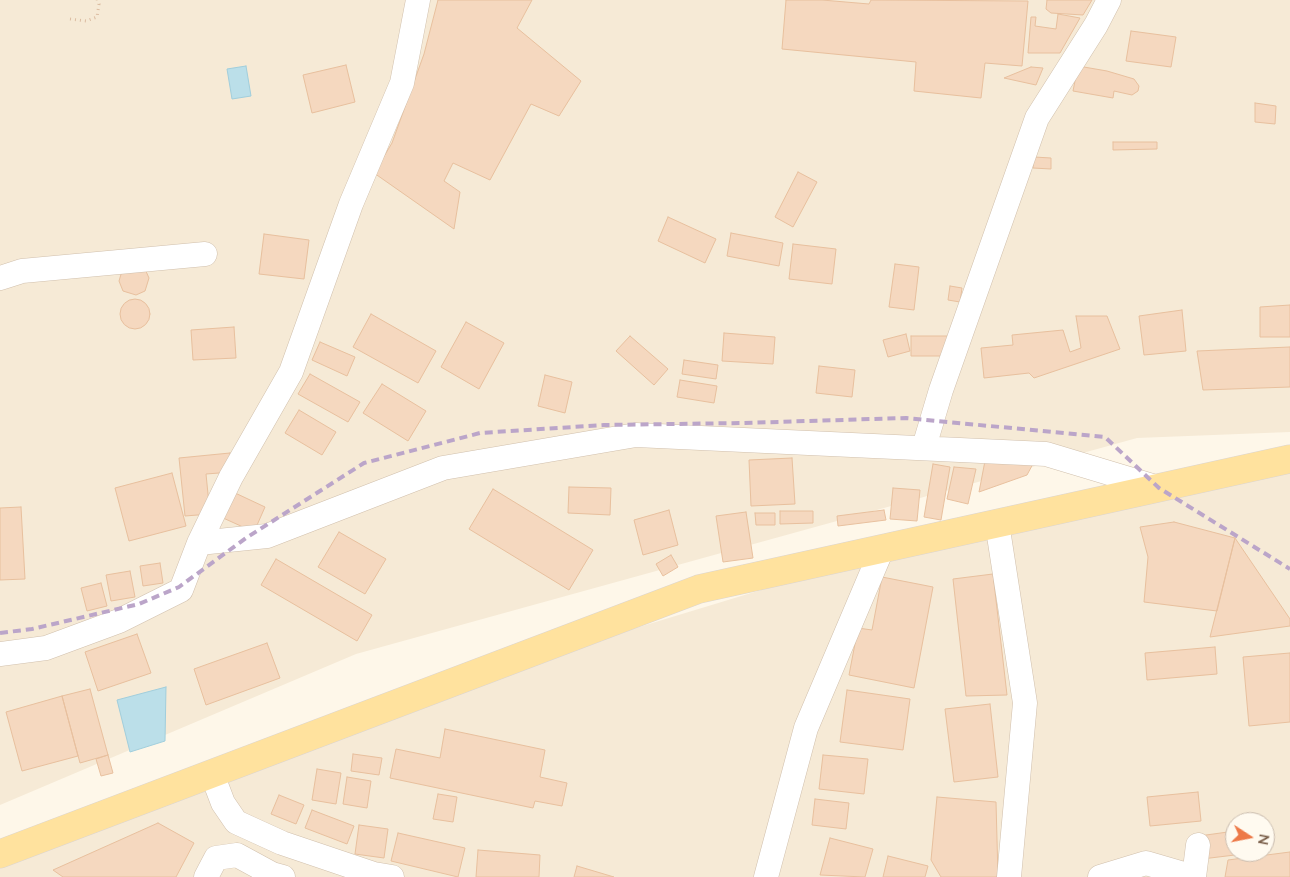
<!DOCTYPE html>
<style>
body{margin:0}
#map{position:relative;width:1290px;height:877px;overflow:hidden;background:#fef7e9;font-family:Lato,sans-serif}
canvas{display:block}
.north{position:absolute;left:1225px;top:812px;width:50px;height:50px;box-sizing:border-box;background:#fffaf0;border:1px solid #cabcae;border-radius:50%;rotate:101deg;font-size:14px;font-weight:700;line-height:20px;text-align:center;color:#7a5f4a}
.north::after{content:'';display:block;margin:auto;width:18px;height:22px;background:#ed7948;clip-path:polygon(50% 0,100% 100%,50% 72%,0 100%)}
</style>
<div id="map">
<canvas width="1290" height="877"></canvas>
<div class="north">N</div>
</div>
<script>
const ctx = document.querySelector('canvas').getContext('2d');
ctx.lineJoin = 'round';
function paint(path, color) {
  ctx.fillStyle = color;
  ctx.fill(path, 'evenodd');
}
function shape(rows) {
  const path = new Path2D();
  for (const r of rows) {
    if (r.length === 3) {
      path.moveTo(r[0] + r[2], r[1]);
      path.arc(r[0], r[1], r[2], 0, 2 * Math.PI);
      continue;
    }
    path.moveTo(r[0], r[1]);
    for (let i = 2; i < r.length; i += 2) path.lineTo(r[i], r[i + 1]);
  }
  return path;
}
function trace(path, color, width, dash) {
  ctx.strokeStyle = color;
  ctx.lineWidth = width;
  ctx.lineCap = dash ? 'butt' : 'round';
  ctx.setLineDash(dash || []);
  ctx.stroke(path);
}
const residential = shape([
 [0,0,1290,0,1290,432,1137,438,356,654,0,805],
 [1290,455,1290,877,0,877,0,845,491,672,761,590,1087,502],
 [1235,822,1265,822,1265,852,1235,852]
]);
const water = shape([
 [246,66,251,96,232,99,227,69,246,66],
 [166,687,165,741,130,752,117,700,166,687]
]);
const building = shape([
 [438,0,532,0,517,28,581,81,559,116,531,104,490,180,453,163,444,181,460,192,454,229,374,173,392,143,424,54,438,0],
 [786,0,822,0,869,4,871,0,1028,1,1022,66,985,63,981,98,914,91,916,62,782,49,786,0],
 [1047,0,1092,0,1083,15,1051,13,1046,9,1047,0],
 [1058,14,1080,18,1060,53,1028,53,1031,17,1036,17,1035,26,1056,29,1058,14],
 [1131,31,1176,37,1171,67,1126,61,1131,31],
 [346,65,355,102,312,113,303,75,346,65],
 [1078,66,1107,71,1134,79,1139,86,1138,91,1132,95,1114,91,1113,98,1073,91,1078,66],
 [1031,67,1043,68,1036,85,1004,78,1031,67],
 [1255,103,1276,106,1275,124,1255,122,1255,103],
 [1113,142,1157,142,1157,149,1113,150,1113,142],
 [1034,157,1051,158,1051,169,1033,168,1034,157],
 [798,172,817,182,793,227,775,217,798,172],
 [668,217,716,239,705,263,658,241,668,217],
 [731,233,783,243,779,266,727,256,731,233],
 [264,234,309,240,304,279,259,274,264,234],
 [793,244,836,249,832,284,789,279,793,244],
 [895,264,919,267,914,310,889,307,895,264],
 [145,269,149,278,145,291,136,295,123,291,119,281,122,271,145,269],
 [950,286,962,288,960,302,948,300,950,286],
 [135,314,15],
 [1290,305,1290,337,1260,337,1260,307,1290,305],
 [1182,310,1186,351,1144,355,1139,316,1182,310],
 [371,314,436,351,418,383,353,347,371,314],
 [1076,316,1107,316,1120,349,1034,378,1029,373,984,378,981,348,1013,345,1012,335,1063,330,1070,352,1081,348,1076,316],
 [466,322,504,343,479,389,441,367,466,322],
 [234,327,236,358,193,360,191,330,234,327],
 [724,333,775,337,773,364,722,361,724,333],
 [906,334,910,351,888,357,883,340,906,334],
 [630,336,668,369,654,385,616,351,630,336],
 [911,336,949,336,949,356,911,356,911,336],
 [320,342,355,357,347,376,312,360,320,342],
 [1290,347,1290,387,1203,390,1197,351,1290,347],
 [684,360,718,365,716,379,682,374,684,360],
 [819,366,855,370,852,397,816,393,819,366],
 [310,374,360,402,348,422,298,394,310,374],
 [545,375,572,382,565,413,538,406,545,375],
 [680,380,717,386,714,403,677,397,680,380],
 [382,384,426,411,408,441,363,413,382,384],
 [299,410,336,432,322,455,285,433,299,410],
 [230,453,232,472,206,474,210,514,185,516,179,458,230,453],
 [792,458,795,504,751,506,749,460,792,458],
 [985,461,1034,462,1027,475,979,492,985,461],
 [933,464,950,467,941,520,924,517,933,464],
 [954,467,976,469,968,504,947,499,954,467],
 [172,473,186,526,129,541,115,488,172,473],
 [569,487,611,488,610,515,568,513,569,487],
 [893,488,920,490,917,521,890,519,893,488],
 [493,489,593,550,569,590,469,529,493,489],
 [233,492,265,507,254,532,221,517,233,492],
 [21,507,25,579,0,580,0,508,21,507],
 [669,510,678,545,643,555,634,520,669,510],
 [884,510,886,520,838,526,837,516,884,510],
 [780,511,813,511,813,523,780,524,780,511],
 [746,512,753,558,723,562,716,516,746,512],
 [755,513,775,513,775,525,756,525,755,513],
 [1174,522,1235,538,1217,611,1144,602,1148,557,1140,527,1174,522],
 [339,532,386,559,365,594,318,567,339,532],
 [1235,538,1290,619,1290,626,1210,637,1235,538],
 [671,555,678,567,663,576,656,564,671,555],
 [276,559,372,615,357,641,261,585,276,559],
 [160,563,163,583,143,586,140,566,160,563],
 [130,571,135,597,111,601,106,575,130,571],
 [993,574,1007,695,966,696,953,579,993,574],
 [882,577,933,587,914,688,849,675,858,628,872,630,882,577],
 [101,583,107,606,87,611,81,588,101,583],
 [137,634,151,673,98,691,85,652,137,634],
 [267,643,280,678,206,705,194,669,267,643],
 [1215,647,1217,674,1147,680,1145,653,1215,647],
 [1290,653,1290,722,1249,726,1243,657,1290,653],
 [90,689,108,755,80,763,62,696,90,689],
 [847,690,910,699,903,750,840,742,847,690],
 [62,696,78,756,22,771,6,712,62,696],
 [990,704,998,777,954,782,945,709,990,704],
 [445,729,545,750,540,777,567,783,562,806,535,801,533,808,390,778,396,749,440,758,445,729],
 [353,754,382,758,379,775,351,771,353,754],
 [108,755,113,773,101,776,96,759,108,755],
 [823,755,868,759,864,794,819,789,823,755],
 [317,769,341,773,336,804,312,800,317,769],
 [347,777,371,781,367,808,343,804,347,777],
 [1198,792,1201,821,1150,826,1147,797,1198,792],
 [438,794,457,797,453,822,433,819,438,794],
 [279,795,304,805,296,824,271,814,279,795],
 [937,797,996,802,998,877,941,877,931,860,937,797],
 [815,799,849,803,846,829,812,825,815,799],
 [312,810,354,826,347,844,305,828,312,810],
 [158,823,194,843,176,877,63,877,53,870,158,823],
 [359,825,388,829,384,858,355,854,359,825],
 [1235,831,1235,852,1243,854,1202,859,1199,836,1235,831],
 [398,833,465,848,458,877,391,861,398,833],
 [830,838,873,849,865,877,820,875,830,838],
 [478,850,540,855,539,877,476,877,478,850],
 [1290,852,1290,877,1225,877,1228,860,1290,852],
 [888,856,928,866,925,877,883,877,888,856],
 [577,866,614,877,574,877,577,866]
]);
const path = shape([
 [70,19,86,21,97,17,99,4,97,0]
]);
const minor = shape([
 [0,278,22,271,205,254],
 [924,447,941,390,1037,118,1096,25,1109,0],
 [997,523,1025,703,1009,877],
 [199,543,231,477,291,372,351,204,402,83,418,0],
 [0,654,46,648,119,621,181,590,199,543,267,536,443,468,636,435,1046,454,1159,488],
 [212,774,223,803,236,822,282,843,374,874,392,877],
 [206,877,216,858,237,855,272,874,283,877],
 [766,877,806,728,882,549],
 [1100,877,1146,863,1194,877],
 [1194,877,1198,845]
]);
const major = shape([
 [0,854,699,589,1290,459]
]);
const rail = shape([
 [0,633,32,629,139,604,179,587,246,538,364,463,480,433,604,425,742,423,906,418,1105,437,1159,488,1290,569]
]);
paint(residential, '#f6ead6');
paint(water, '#bbdfe9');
trace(water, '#a1cedc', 1);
paint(building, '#f5d8bf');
trace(building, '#e8c09e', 1);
trace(minor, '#d1c0ad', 25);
trace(major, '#dcd5d0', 29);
trace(path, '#dbbca1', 3, [1, 4]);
trace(minor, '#fff', 24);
trace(major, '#ffe29e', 28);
trace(rail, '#bba5c9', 4, [8, 5]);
</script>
